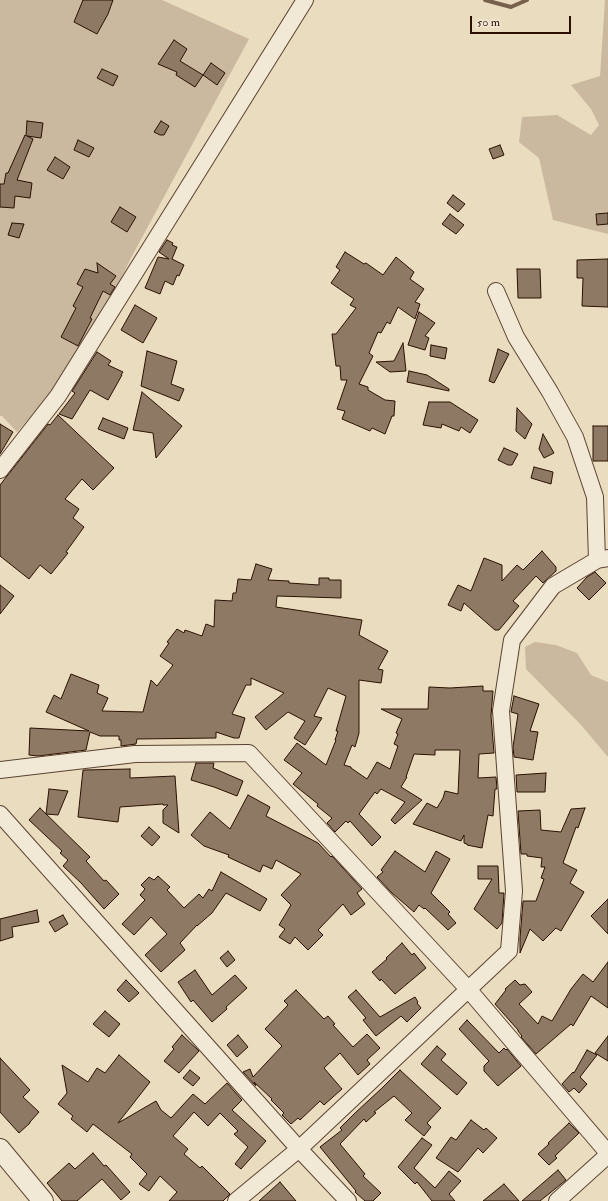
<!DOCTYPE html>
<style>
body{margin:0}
#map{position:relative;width:608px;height:1201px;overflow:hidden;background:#eadcbf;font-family:"IM FELL Double Pica",serif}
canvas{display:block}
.scale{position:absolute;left:470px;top:16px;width:101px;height:18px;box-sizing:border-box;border:2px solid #2b1002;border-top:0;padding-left:5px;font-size:12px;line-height:14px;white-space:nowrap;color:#2b1002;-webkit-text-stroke:3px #f1e8d5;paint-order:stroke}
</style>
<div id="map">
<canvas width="608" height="1201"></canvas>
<div class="scale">50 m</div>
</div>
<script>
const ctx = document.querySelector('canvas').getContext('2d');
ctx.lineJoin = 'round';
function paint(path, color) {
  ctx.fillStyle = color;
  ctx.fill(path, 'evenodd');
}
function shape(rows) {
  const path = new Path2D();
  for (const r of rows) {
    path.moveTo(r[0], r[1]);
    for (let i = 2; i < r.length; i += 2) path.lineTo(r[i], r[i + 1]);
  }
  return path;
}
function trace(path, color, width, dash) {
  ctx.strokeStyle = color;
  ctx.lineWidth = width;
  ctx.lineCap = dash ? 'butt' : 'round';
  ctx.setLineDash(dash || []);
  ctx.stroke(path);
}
const green = shape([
 [0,0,162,0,249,39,131,258,104,314,58,386,17,432,2,416,0,416],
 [605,0,608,0,608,234,553,220,539,158,519,142,522,117,557,115,591,135,599,125,591,109,571,85,600,76],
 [535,642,556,645,577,653,591,675,608,682,608,757,582,726,526,669,525,647]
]);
const stream = shape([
 [485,0,511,7,527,0]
]);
const building = shape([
 [83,0,113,0,108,14,97,34,74,22,83,0],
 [174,40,187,49,180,61,203,75,195,87,176,75,177,72,158,64,174,40],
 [211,63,225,73,217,85,203,75,211,63],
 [102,69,118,76,113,86,97,78,102,69],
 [27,121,43,123,41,138,27,136,33,139,17,180,32,183,30,198,15,196,14,208,0,207,0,184,4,184,6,173,8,173,25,135,26,136,27,121],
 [161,121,169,126,164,135,160,135,154,132,161,121],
 [78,140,94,148,89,157,74,150,78,140],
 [500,145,504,155,493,159,489,149,500,145],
 [55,157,70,167,63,179,47,170,55,157],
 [453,195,465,204,458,212,447,203,453,195],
 [120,207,136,217,127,232,111,222,120,207],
 [608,213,608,224,597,225,596,214,608,213],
 [450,214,464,225,456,234,442,224,450,214],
 [12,223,24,224,19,238,8,235,12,223],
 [167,240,173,243,172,245,177,247,172,259,184,265,179,276,177,275,173,285,165,281,160,294,145,288,158,257,169,259,159,252,167,240],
 [345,252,364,264,366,263,383,275,396,257,414,272,410,279,424,289,415,302,420,304,415,319,398,307,390,324,387,322,381,333,378,332,369,353,373,356,359,384,368,387,368,390,385,400,395,401,394,416,392,416,385,434,372,428,370,431,342,419,345,411,337,409,347,380,341,380,340,366,336,366,332,334,336,334,356,308,350,305,354,299,331,283,340,270,336,267,345,252],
 [608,259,608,307,582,306,583,278,577,278,577,260,608,259],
 [97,263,116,276,110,284,115,287,110,295,103,291,90,318,92,319,78,346,61,337,76,308,73,306,83,287,77,284,85,269,98,273,97,263],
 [517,269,540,269,541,298,518,298,517,269],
 [135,305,157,318,143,343,121,330,135,305],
 [419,312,435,323,425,336,429,338,425,350,408,345,419,312],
 [403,343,406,371,390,372,376,362,394,361,403,343],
 [431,345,447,348,445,359,430,356,431,345],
 [498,349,509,354,494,383,489,381,498,349],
 [147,351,177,361,171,384,184,389,179,401,141,386,147,351],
 [97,352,111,361,108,365,123,372,121,375,122,375,108,400,90,390,72,419,59,414,75,393,72,391,97,352],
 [409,371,427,375,449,389,449,391,407,382,409,371],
 [142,392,182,426,156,458,153,433,133,430,142,392],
 [429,402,450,402,478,420,470,433,461,427,459,431,442,424,441,428,423,425,429,402],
 [517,408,532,424,525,439,516,431,517,408],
 [58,415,114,468,93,490,82,479,65,499,79,509,73,518,84,527,66,552,68,553,51,574,40,565,29,579,0,556,0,485,48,424,50,425,58,415],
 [103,418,128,428,124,439,98,429,103,418],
 [0,424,13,432,0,454,0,424],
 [593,426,608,426,608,461,593,461,593,426],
 [543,434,554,453,544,458,539,449,543,434],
 [504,448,518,454,512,465,508,465,498,460,504,448],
 [534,467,553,472,551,484,531,478,534,467],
 [542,551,556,567,556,571,543,583,536,576,513,601,519,606,499,630,495,630,464,603,461,611,448,605,458,585,471,591,484,558,502,565,502,581,517,565,523,570,542,551],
 [256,564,272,569,268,580,289,581,289,583,319,585,319,578,329,578,329,580,341,580,341,598,277,596,276,607,362,620,359,635,388,651,378,669,383,670,381,683,359,680,359,733,355,747,352,745,344,765,351,767,351,768,367,779,377,762,390,769,398,746,394,744,398,734,396,733,402,719,381,709,428,709,429,687,450,688,483,686,483,691,493,691,491,716,494,753,479,754,478,778,496,777,497,789,495,789,493,816,488,815,482,848,467,845,467,844,464,843,464,835,461,841,413,824,427,803,437,808,443,798,445,791,458,794,460,750,435,750,435,755,414,754,406,777,407,777,401,787,422,800,395,824,391,820,405,802,381,789,377,794,375,792,359,814,381,837,372,846,350,821,348,823,346,821,335,832,327,823,332,818,317,806,318,804,293,784,302,773,284,760,297,743,326,765,336,740,335,740,338,731,336,731,346,696,328,688,314,716,322,718,305,745,294,738,305,721,288,712,266,730,255,717,284,693,251,678,251,685,246,685,232,714,245,718,239,738,234,738,216,732,216,738,137,739,136,744,121,746,121,740,119,740,119,736,100,736,90,732,86,750,38,756,29,755,30,728,89,731,46,712,54,695,61,699,71,674,99,685,97,693,108,698,102,711,143,712,151,680,157,686,173,665,160,656,169,643,167,642,177,629,184,633,185,630,202,636,206,624,214,627,215,600,232,601,233,593,236,593,238,579,251,580,256,564],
 [595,572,606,583,589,600,577,588,587,577,595,572],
 [0,585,14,596,0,614,0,585],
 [514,696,539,704,530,731,538,732,533,760,514,757,513,747,518,714,511,712,514,696],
 [196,763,214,763,213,768,243,781,237,796,214,787,191,780,196,763],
 [130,769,130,778,175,776,179,833,163,823,163,810,168,805,163,805,163,804,120,807,118,822,78,817,83,770,130,769],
 [546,773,545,792,517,792,516,775,546,773],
 [49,789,68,791,58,815,46,814,49,789],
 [248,795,270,807,266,816,318,843,331,857,332,856,362,889,357,893,365,904,351,915,343,904,318,930,323,935,308,950,295,937,290,944,279,937,285,929,279,925,291,905,281,895,301,874,276,860,272,869,263,865,260,872,228,857,229,855,204,846,191,835,210,812,230,829,248,795],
 [40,808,90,857,86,861,104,881,106,880,119,894,104,909,81,883,63,866,68,860,60,853,62,851,29,820,40,808],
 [585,808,578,828,576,827,563,863,577,870,570,883,584,892,561,931,556,928,543,941,530,929,520,953,520,938,523,901,536,901,544,879,541,878,545,867,541,867,542,858,527,856,527,854,521,854,518,811,540,810,541,830,561,832,571,809,585,808],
 [149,827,160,837,152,846,141,836,149,827],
 [395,851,425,872,436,851,450,859,431,893,450,912,448,914,456,923,448,930,425,908,424,909,419,905,414,912,392,893,377,877,383,872,381,870,395,851],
 [478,866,498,866,499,893,504,893,502,923,497,929,474,909,492,879,478,879,478,866],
 [221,872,267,899,260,911,226,893,212,913,197,926,197,925,180,943,185,950,161,972,145,955,167,934,151,917,134,935,122,924,145,900,140,895,145,889,141,885,149,877,154,880,158,876,170,887,167,890,184,908,199,894,203,898,209,889,212,891,221,872],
 [608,899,608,934,591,916,608,899],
 [37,910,39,922,12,927,13,937,0,941,0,919,37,910],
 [63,915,68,924,55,932,49,922,63,915],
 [402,943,412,955,414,953,426,968,395,994,381,979,380,981,372,972,387,959,386,958,402,943],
 [228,951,235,960,227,967,220,958,228,951],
 [608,962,608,1008,591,996,573,1026,571,1024,536,1054,521,1037,522,1036,518,1031,518,1030,495,1004,506,990,505,989,515,980,520,985,525,984,532,992,519,1004,538,1024,542,1016,552,1021,571,989,583,974,593,982,608,962],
 [195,970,212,995,235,975,247,988,226,1007,227,1009,212,1022,193,1000,191,1002,178,982,195,970],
 [126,980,139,993,129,1002,117,990,126,980],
 [296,990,324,1019,328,1016,335,1024,333,1025,353,1047,367,1034,380,1048,367,1060,370,1064,358,1075,340,1053,324,1068,342,1089,324,1105,320,1101,300,1120,298,1118,291,1124,282,1115,284,1113,271,1100,272,1099,254,1082,256,1086,243,1072,250,1069,253,1077,282,1046,265,1029,288,1005,284,1001,296,990],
 [356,990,380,1017,415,997,418,1002,417,1003,421,1008,407,1022,401,1016,376,1036,363,1020,366,1018,348,997,356,990],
 [105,1011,120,1024,109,1037,93,1024,105,1011],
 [467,1020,499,1053,504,1048,506,1050,507,1049,521,1066,498,1086,484,1071,484,1066,489,1061,459,1029,467,1020],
 [182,1035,199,1051,179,1073,164,1061,174,1049,172,1047,182,1035],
 [238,1035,248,1047,237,1057,227,1045,238,1035],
 [608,1036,608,1061,595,1053,608,1036],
 [437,1046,446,1054,441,1060,467,1083,457,1095,421,1064,437,1046],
 [587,1050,597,1055,580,1077,587,1084,579,1093,574,1088,569,1092,562,1084,573,1072,574,1073,587,1050],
 [119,1055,150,1082,118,1123,156,1101,161,1110,171,1118,193,1094,205,1104,227,1083,242,1100,232,1110,266,1141,241,1169,235,1164,248,1147,234,1134,238,1131,220,1113,208,1126,194,1112,173,1136,188,1149,184,1154,200,1168,202,1166,230,1194,223,1201,169,1201,177,1192,160,1176,149,1191,139,1184,147,1174,130,1157,132,1154,93,1124,87,1132,71,1119,73,1116,58,1104,67,1093,62,1065,88,1082,97,1068,105,1073,119,1055],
 [0,1058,30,1090,23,1097,39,1112,30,1122,30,1123,19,1133,0,1112,0,1058],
 [190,1070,200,1078,193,1086,183,1078,190,1070],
 [400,1070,441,1108,427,1123,431,1127,424,1136,405,1120,412,1113,394,1096,374,1112,376,1113,366,1122,364,1119,340,1144,365,1174,363,1176,381,1193,373,1201,365,1201,355,1192,356,1191,320,1147,342,1130,340,1128,354,1114,382,1088,400,1070],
 [471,1120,484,1130,486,1128,497,1138,483,1153,478,1148,458,1172,436,1158,451,1137,456,1140,471,1120],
 [569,1123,579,1133,555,1156,557,1158,549,1165,538,1154,549,1144,548,1143,569,1123],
 [422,1138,432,1145,414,1168,435,1188,449,1171,461,1181,449,1194,455,1201,432,1201,417,1182,415,1184,398,1167,422,1138],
 [93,1153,104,1166,106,1165,130,1192,121,1200,102,1179,77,1201,62,1201,47,1183,69,1163,75,1169,93,1153],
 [558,1170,566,1180,540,1201,522,1201,558,1170],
 [280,1182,296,1201,259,1201,280,1182],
 [504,1184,519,1201,483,1201,504,1184]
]);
const minor = shape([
 [496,291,516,337,550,392,575,437,595,497,597,560],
 [0,470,58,396,305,0],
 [0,770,135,754,249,753,468,989,608,1153],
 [0,814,299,1149,348,1201],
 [236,1201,299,1149,509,951,514,891,501,711,512,640,553,586,597,560,608,558],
 [557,1201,608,1155]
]);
const tertiary = shape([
 [0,1149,43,1201]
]);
paint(green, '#cab99f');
trace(stream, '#77614d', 4);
paint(building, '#8e7a64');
trace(building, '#2b1002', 1);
trace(minor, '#5b4331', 18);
trace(tertiary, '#5b4331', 22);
trace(minor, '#f1e8d5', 16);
trace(tertiary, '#f1e8d5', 20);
</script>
